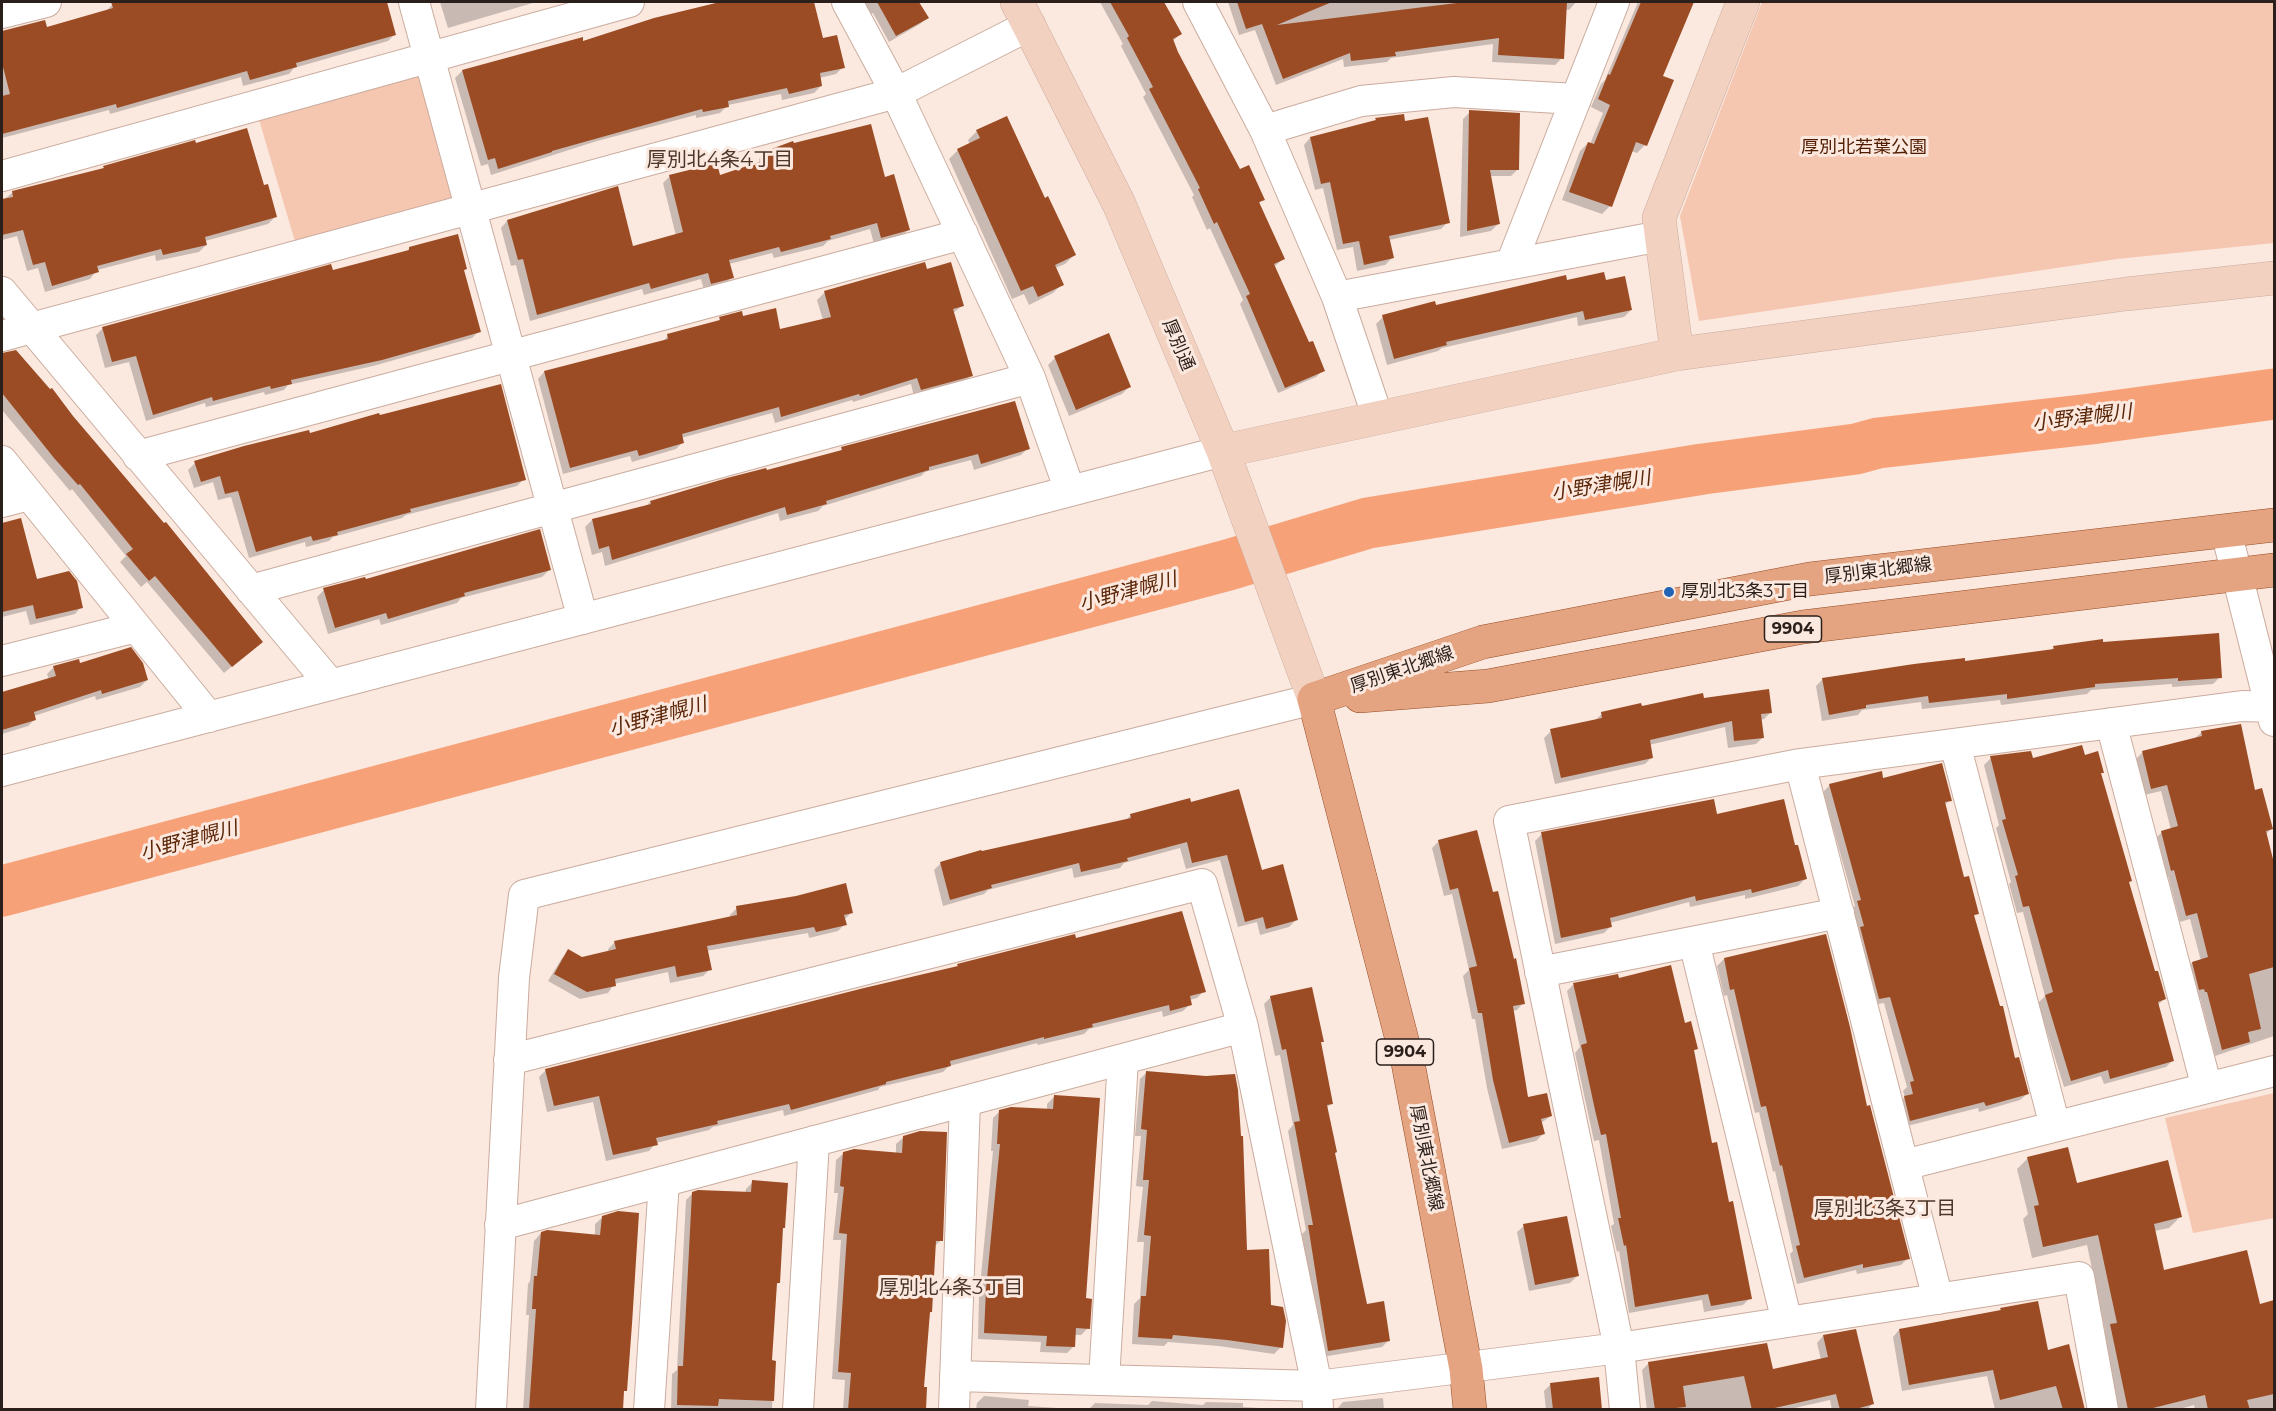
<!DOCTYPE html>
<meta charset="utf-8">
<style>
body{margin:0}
#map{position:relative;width:2276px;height:1411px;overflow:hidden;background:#fbe8df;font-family:Montserrat,sans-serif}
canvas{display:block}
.frame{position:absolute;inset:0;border:3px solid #2a1f1a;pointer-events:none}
</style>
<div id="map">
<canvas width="2276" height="1411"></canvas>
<div class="frame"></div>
</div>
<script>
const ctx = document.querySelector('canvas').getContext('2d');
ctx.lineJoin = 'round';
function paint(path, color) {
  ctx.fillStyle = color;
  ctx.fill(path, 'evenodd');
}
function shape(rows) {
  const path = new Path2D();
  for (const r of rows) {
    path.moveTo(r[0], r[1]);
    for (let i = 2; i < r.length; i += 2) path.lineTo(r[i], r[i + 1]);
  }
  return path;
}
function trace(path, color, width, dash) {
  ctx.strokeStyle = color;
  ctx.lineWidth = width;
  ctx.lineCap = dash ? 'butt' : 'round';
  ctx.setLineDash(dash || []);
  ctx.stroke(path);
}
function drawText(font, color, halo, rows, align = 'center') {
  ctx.font = font + ' Montserrat,"Noto Sans JP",sans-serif';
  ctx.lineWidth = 6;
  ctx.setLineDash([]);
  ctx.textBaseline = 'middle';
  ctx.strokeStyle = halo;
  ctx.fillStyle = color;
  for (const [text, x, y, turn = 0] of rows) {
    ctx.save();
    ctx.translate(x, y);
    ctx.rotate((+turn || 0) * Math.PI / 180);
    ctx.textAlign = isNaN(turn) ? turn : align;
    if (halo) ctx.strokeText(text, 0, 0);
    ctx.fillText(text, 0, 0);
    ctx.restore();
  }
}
const green = shape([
 [1762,2,2274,2,2274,243,2117,259,1699,321,1680,216],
 [429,57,471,208,299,255,255,106],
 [2274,1093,2274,1218,2193,1233,2165,1118]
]);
const shadow = shape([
 [122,2,385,2,395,34,388,41,294,68,289,74,243,86,241,77,110,114,109,110,2,138,2,33,44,22,46,29,106,11,113,4],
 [440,2,536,2,448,28],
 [726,2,813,2,822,40,843,67,836,74,819,78,821,86,814,93,782,100,781,94,728,105,720,113,696,118,696,115,597,141,491,175,488,164,481,166,455,78,462,71,582,42,655,20],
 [855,2,918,2,927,18,920,24,889,42,873,13,865,18],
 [1100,2,1161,2,1180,34,1172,42,1239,171,1263,199,1259,204,1283,259,1274,267,1308,344,1323,370,1316,377,1278,393,1240,304,1243,300,1210,228,1207,230,1192,197,1194,195,1143,97,1146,94,1121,46,1123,44],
 [1228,2,1576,2,1569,10,1565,9,1562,58,1555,65,1492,62,1493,44,1391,58,1387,62,1344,67,1343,59,1276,85,1255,30,1239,35],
 [1638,2,1692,2,1661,76,1645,145,1637,153,1631,151,1610,206,1602,214,1562,200,1580,151,1588,143,1590,144,1603,113,1591,107,1601,84,1605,80],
 [1470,112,1518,169,1511,176,1489,176,1498,224,1491,231,1460,237,1463,119],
 [1404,123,1448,222,1441,229,1389,240,1392,258,1385,265,1357,271,1353,247,1337,250,1323,188,1315,190,1304,145,1310,138],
 [977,131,1044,200,1074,255,1065,264,1055,268,1062,284,1053,293,1029,305,1024,294,1012,299,949,159,958,150,970,145,968,140],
 [766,153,884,179,908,230,901,237,874,244,870,229,828,241,823,246,774,258,772,253,729,264,732,277,725,284,704,290,701,279,644,295,642,289,530,321,516,265,511,266,501,228,507,221,632,248,676,236,663,183,670,176,719,177,760,163,759,159],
 [104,167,263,187,275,217,268,224,205,241,206,245,199,252,156,261,155,255,97,270,90,279,45,292,38,268,27,271,17,236,2,240,2,201,12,193,101,171],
 [410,248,465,269,463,272,479,331,472,338,373,366,288,385,284,390,265,395,264,392,206,407,205,403,146,421,129,362,105,368,96,335,103,328,332,272,406,252],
 [924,264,926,271,962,306,953,313,971,375,964,382,914,396,911,384,853,402,852,400,775,423,772,413,681,438,683,442,676,449,632,462,630,456,563,474,538,379,544,372,662,342,668,336,716,323,720,319,742,317,779,331,823,320,817,300,824,293],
 [1565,282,1605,282,1631,310,1624,317,1578,326,1577,317,1442,348,1438,351,1387,365,1376,324,1383,317],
 [16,352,254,648,224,673,147,582,141,587,120,562,126,556,72,489,70,491,2,410,2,354],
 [1055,358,1129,387,1122,394,1069,416,1048,365],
 [309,435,524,479,517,486,406,515,402,518,333,537,329,541,306,547,305,542,249,558,231,497,218,500,213,482,194,488,188,470,195,463],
 [1028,448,1021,455,974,470,971,460,925,472,921,476,823,506,818,511,780,521,778,513,605,566,602,552,592,555,585,527,592,520,645,507,650,502,838,453,842,449],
 [20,520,36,580,81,607,75,614,30,625,26,611,2,617,2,525],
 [549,570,542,577,461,598,457,603,381,625,379,619,328,634,317,597,324,590,365,581],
 [2102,643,2220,677,2213,684,2172,687,2172,684,2091,690,2087,694,2001,705,2000,700,1922,709,1921,702,1862,710,1858,715,1822,721,1816,686,1822,680,1964,663,2050,651,2054,647],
 [79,665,147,680,140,687,96,700,95,696,34,716,35,719,28,726,2,734,2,693,49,680,47,674,54,667],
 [1703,699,1771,712,1764,719,1760,720,1763,737,1756,744,1728,748,1725,727,1649,745,1652,757,1645,764,1555,784,1544,738,1551,731,1594,721,1602,714],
 [2202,732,2254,792,2271,829,2265,835,2274,869,2274,1036,2215,1056,2200,998,2198,998,2185,970,2192,963,2201,961,2190,919,2180,922,2168,876,2164,877,2155,839,2162,832,2171,830,2161,791,2144,795,2136,759,2143,752,2194,739],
 [2084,757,2102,772,2099,775,2128,883,2154,973,2164,999,2157,1006,2173,1060,2166,1067,2104,1084,2101,1076,2064,1087,2038,1003,2045,996,2023,912,2017,913,2009,884,2011,882,1996,828,1999,825,1984,765,1991,758,2032,760],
 [1882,780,1950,800,1944,806,1963,879,1977,913,1973,917,2014,1060,2027,1094,2020,1100,1979,1112,1978,1108,1903,1127,1897,1105,1905,1097,1903,1091,1907,1087,1884,1003,1872,1005,1851,909,1855,906,1823,792,1830,785],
 [1190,804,1261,872,1296,920,1289,927,1260,935,1257,922,1238,927,1220,860,1186,869,1180,848,1124,863,1120,868,1074,878,1072,868,988,890,984,894,943,906,934,870,941,863,1126,820,1131,815],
 [1542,834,1794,847,1805,879,1798,886,1745,899,1745,895,1690,907,1689,902,1610,923,1610,927,1604,933,1555,944,1535,841],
 [1439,841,1523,1003,1517,1010,1512,1011,1526,1099,1551,1116,1541,1123,1543,1134,1536,1141,1502,1149,1487,1088,1475,1019,1472,1019,1463,976,1469,970,1452,894,1444,896,1432,848],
 [737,908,852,912,844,920,845,924,838,931,809,938,808,933,706,951,710,969,703,976,670,983,668,972,614,984,608,993,580,999,548,981,562,958,569,951,582,958,609,952,608,949,615,942,730,918,730,915],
 [1074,936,1075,940,1204,991,1197,998,1189,1000,1190,1004,1183,1011,1163,1017,1162,1011,1089,1029,1084,1034,1038,1045,1037,1043,949,1066,943,1072,880,1087,878,1090,784,1116,783,1110,713,1127,709,1130,656,1143,649,1151,606,1161,593,1102,547,1112,539,1077,546,1070,954,969,958,965],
 [1724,959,1865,1108,1908,1258,1901,1265,1857,1274,1856,1270,1797,1284,1790,1254,1793,1251,1775,1171,1773,1172,1759,1112,1755,1113,1727,995,1724,996,1717,966],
 [1618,979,1684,1025,1696,1049,1693,1051,1711,1145,1750,1298,1743,1305,1704,1312,1702,1300,1629,1313,1619,1251,1617,1252,1611,1226,1614,1224,1599,1140,1594,1141,1575,1053,1580,1047,1567,991,1573,985],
 [1271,997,1322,1041,1320,1043,1331,1104,1326,1108,1334,1153,1365,1305,1389,1340,1382,1347,1322,1357,1302,1234,1306,1230,1288,1131,1293,1125,1280,1055,1275,1056,1264,1004],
 [1147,1072,1245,1252,1269,1306,1281,1347,1274,1354,1219,1346,1168,1342,1164,1346,1132,1344,1134,1304,1140,1298,1144,1242,1137,1242,1143,1187,1136,1186,1141,1136,1135,1136,1140,1079],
 [1054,1097,1088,1328,1081,1335,1074,1335,1074,1346,1067,1353,1040,1352,1041,1342,978,1339,979,1297,993,1151,991,1151,993,1118,1000,1111,1047,1110,1047,1104],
 [904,1137,941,1240,934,1247,931,1312,928,1314,923,1388,924,1410,843,1410,845,1380,832,1379,841,1240,833,1240,838,1193,834,1193,836,1160,844,1153,896,1154,896,1144],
 [2028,1158,2076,1185,2180,1217,2169,1228,2154,1231,2162,1272,2259,1305,2274,1302,2274,1410,2195,1410,2194,1405,2176,1410,2115,1410,2099,1337,2105,1331,2087,1245,2032,1258,2023,1219,2028,1214,2017,1169],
 [753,1182,781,1230,779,1282,775,1286,770,1362,774,1362,772,1410,671,1410,672,1374,677,1370,686,1200,693,1193,745,1194,746,1189],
 [603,1217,625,1390,622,1393,621,1410,523,1410,529,1315,526,1315,528,1284,530,1281,534,1241,541,1233,595,1236,595,1224],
 [1524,1226,1577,1276,1570,1283,1529,1291,1517,1232],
 [2001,1309,2047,1352,2084,1410,1995,1410,1987,1376,1902,1391,1893,1337,1899,1330,1998,1312],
 [1823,1336,1872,1404,1867,1410,1832,1410,1830,1400,1786,1410,1647,1410,1642,1370,1648,1364,1772,1371,1821,1360,1817,1343],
 [1551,1384,1600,1410,1546,1410,1544,1391],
 [984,1396,1029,1400,1028,1406,1088,1410,976,1410,977,1403],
 [1383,1398,1384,1410,1336,1410,1343,1402],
 [1152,1401,1203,1405,1206,1402,1243,1403,1243,1407,1293,1410,1088,1410,1095,1403,1148,1405]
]);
const river = shape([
 [2,891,1228,565,1368,523,1703,469,1856,449,1878,443,2091,419,2274,394]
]);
const building = shape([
 [111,2,387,2,396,35,296,63,297,67,250,80,247,71,117,108,116,104,2,134,2,96,10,94,2,63,2,31,45,20,47,27,113,8],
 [720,2,814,2,823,38,837,35,845,68,820,73,822,86,789,94,787,88,728,101,729,107,703,112,702,109,552,151,552,152,498,169,495,158,488,160,462,70,583,37,583,41,654,18],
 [877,2,919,2,929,18,896,36],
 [1110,2,1164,2,1182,34,1173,39,1178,52,1240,169,1249,165,1265,200,1259,202,1285,259,1274,264,1309,342,1313,341,1325,371,1285,388,1246,296,1250,294,1217,222,1214,224,1198,189,1200,188,1149,89,1153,87,1127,38,1129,36],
 [1237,2,1332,2,1277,25,1465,2,1567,2,1564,59,1498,55,1499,38,1395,52,1396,56,1351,61,1350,53,1283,79,1262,24,1246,29],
 [1641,2,1694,2,1663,76,1674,80,1647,146,1636,142,1612,207,1569,192,1588,142,1594,144,1610,105,1598,99,1608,74,1610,75],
 [1469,110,1520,113,1519,170,1490,170,1500,224,1467,231],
 [1404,114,1405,121,1428,117,1450,223,1389,236,1394,258,1364,265,1359,241,1343,244,1330,182,1321,184,1310,137,1376,120,1375,118],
 [1007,116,1045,198,1048,196,1076,255,1055,265,1064,285,1038,297,1033,286,1021,291,957,149,980,138,976,130],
 [871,124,885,177,894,174,910,230,881,238,877,223,830,236,831,239,781,252,779,247,729,260,734,278,711,284,708,273,651,289,649,283,537,315,523,259,518,260,507,220,618,186,633,246,683,232,669,175,717,163,720,175,768,159,766,151,793,141,794,143],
 [247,128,264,185,268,184,277,217,205,237,207,245,163,255,161,249,97,266,99,272,52,286,45,262,33,265,23,230,2,235,2,199,13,197,12,191,104,168,103,166,195,140,196,143],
 [458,234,467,269,464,270,481,332,382,360,291,380,292,384,271,389,270,386,213,401,212,397,153,415,136,356,112,362,102,327,331,264,333,270,409,250,409,247],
 [925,262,927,269,951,262,964,306,953,309,973,376,921,390,917,378,860,396,859,394,781,417,779,407,682,434,684,443,639,456,637,450,570,468,544,371,668,339,667,334,720,320,719,317,742,311,743,316,776,308,780,329,831,317,824,291],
 [1604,272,1606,280,1625,276,1632,310,1585,320,1583,311,1446,342,1447,345,1394,359,1382,315,1435,301,1436,305,1566,275,1567,280],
 [1109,333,1131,387,1076,410,1054,356],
 [16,350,50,389,52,388,73,416,164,523,166,522,263,642,232,667,155,576,149,581,126,554,133,549,80,484,78,485,54,458,2,393,2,353],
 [501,384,526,480,410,509,411,512,337,532,338,535,313,541,311,536,256,552,238,491,225,494,220,476,201,482,194,461,244,446,309,430,310,433,379,413,380,415],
 [1015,401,1030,449,981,464,978,454,929,467,929,470,826,501,827,504,787,515,785,507,612,560,609,546,599,549,592,519,651,504,650,501,727,478,766,468,767,470,842,450,841,447],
 [21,518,37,579,69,571,77,581,83,608,36,619,33,605,2,612,2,523],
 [540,529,551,570,464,593,465,596,388,619,386,613,335,628,323,588,365,577,366,579],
 [2219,633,2222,678,2178,681,2178,678,2095,684,2095,687,2007,699,2007,694,1929,703,1928,696,1866,705,1866,708,1829,715,1822,678,1914,664,1965,658,1965,661,2054,649,2053,646,2103,639,2103,642],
 [131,647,143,663,148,680,102,694,101,690,34,712,36,720,2,730,2,692,56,676,53,666,79,659,80,663],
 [1769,689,1772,713,1761,714,1764,738,1734,741,1732,721,1650,740,1653,758,1561,778,1550,729,1602,718,1601,712,1641,703,1642,706,1703,693,1704,698],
 [2241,724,2255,790,2262,788,2273,829,2266,831,2274,863,2274,967,2249,974,2261,1029,2248,1032,2250,1042,2222,1050,2207,992,2205,992,2204,989,2199,990,2192,962,2208,957,2197,913,2186,916,2174,870,2171,871,2161,831,2178,826,2167,785,2151,789,2142,751,2202,736,2201,731],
 [2082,745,2085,755,2098,751,2104,773,2101,773,2132,881,2129,882,2155,971,2158,971,2166,999,2158,1002,2174,1061,2110,1079,2108,1070,2071,1081,2045,995,2053,992,2029,906,2023,907,2015,876,2018,875,2002,820,2006,819,1990,756,2031,751,2033,758],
 [1942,763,1952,801,1945,802,1964,877,1969,876,1979,914,1974,915,2000,1006,2003,1006,2015,1058,2019,1057,2029,1094,1986,1106,1984,1102,1910,1121,1904,1096,1913,1094,1910,1082,1914,1081,1890,997,1879,999,1860,927,1864,926,1857,901,1861,900,1829,784,1882,771,1883,778],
 [1239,789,1262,870,1283,864,1298,920,1266,929,1263,917,1245,922,1227,855,1192,863,1187,842,1127,858,1128,861,1081,872,1079,863,991,885,992,888,950,900,940,862,981,850,982,851,1131,818,1130,814,1190,798,1191,802],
 [1714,799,1717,814,1784,799,1795,845,1798,845,1807,879,1752,893,1751,889,1696,901,1695,896,1610,918,1612,927,1561,938,1541,832],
 [1477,830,1493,892,1498,891,1514,959,1516,958,1525,1004,1513,1006,1528,1097,1547,1093,1552,1116,1541,1119,1545,1134,1509,1143,1493,1080,1482,1013,1478,1013,1469,968,1477,966,1458,888,1450,890,1438,840],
 [846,883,853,913,844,915,847,925,816,932,814,927,707,946,712,970,677,977,675,966,615,979,616,986,587,992,554,974,568,949,582,957,616,949,614,941,737,915,736,906,796,896],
 [1182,911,1206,992,1190,996,1192,1005,1170,1011,1169,1005,1092,1024,1093,1027,1044,1039,1044,1037,950,1061,951,1066,886,1082,886,1084,791,1110,789,1104,717,1121,718,1124,656,1138,658,1145,613,1155,599,1096,554,1106,545,1069,864,988,958,966,957,964,1075,934,1076,938],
 [1826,934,1850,1027,1867,1106,1870,1105,1910,1259,1863,1268,1863,1264,1804,1278,1796,1246,1800,1245,1782,1165,1780,1166,1766,1106,1761,1107,1734,989,1730,990,1724,958],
 [1671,965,1685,1023,1691,1021,1698,1049,1694,1050,1712,1143,1717,1142,1729,1202,1733,1201,1752,1299,1711,1306,1708,1294,1635,1307,1626,1245,1624,1246,1618,1218,1621,1218,1606,1134,1601,1135,1595,1110,1581,1045,1587,1043,1573,983,1618,974,1619,978],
 [1312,987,1324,1042,1321,1042,1333,1104,1327,1105,1337,1152,1335,1153,1367,1304,1384,1301,1390,1341,1328,1351,1308,1225,1313,1225,1294,1122,1300,1121,1286,1049,1282,1050,1270,996],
 [1146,1071,1206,1076,1235,1074,1238,1090,1241,1136,1243,1136,1247,1250,1269,1249,1271,1305,1283,1307,1286,1321,1283,1348,1227,1340,1173,1335,1172,1339,1138,1337,1141,1296,1146,1296,1151,1236,1144,1235,1149,1180,1143,1180,1147,1130,1141,1129],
 [1054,1095,1100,1098,1086,1298,1092,1299,1090,1329,1076,1328,1075,1347,1046,1346,1047,1336,984,1333,986,1289,1000,1144,997,1144,999,1110,1011,1107,1053,1109],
 [920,1131,947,1132,943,1241,936,1241,932,1312,930,1312,924,1387,927,1387,926,1410,848,1410,851,1373,838,1372,847,1234,839,1233,844,1187,840,1186,843,1152,854,1149,902,1153,903,1136],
 [2068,1147,2077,1183,2168,1160,2182,1217,2154,1224,2164,1270,2247,1250,2260,1304,2274,1300,2274,1394,2247,1400,2250,1410,2208,1410,2205,1395,2145,1410,2128,1410,2110,1324,2117,1323,2098,1235,2043,1247,2034,1206,2039,1205,2027,1157],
 [752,1180,788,1183,785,1228,783,1228,780,1283,777,1283,772,1360,776,1361,774,1401,719,1399,718,1406,677,1405,678,1366,683,1366,692,1192,698,1190,751,1192],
 [618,1211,639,1213,632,1324,627,1391,624,1391,623,1410,529,1410,536,1309,532,1309,534,1276,537,1276,541,1232,547,1230,600,1235,602,1216],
 [1567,1216,1579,1276,1535,1285,1523,1224],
 [2038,1301,2048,1350,2069,1344,2085,1410,2063,1410,2056,1386,2000,1400,1993,1370,1909,1385,1899,1329,2001,1310,2000,1308],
 [1856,1329,1874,1404,1852,1410,1840,1410,1836,1394,1766,1410,1752,1410,1744,1376,1683,1386,1686,1407,1655,1410,1648,1362,1767,1343,1773,1369,1828,1357,1823,1335],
 [1599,1377,1602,1410,1553,1410,1550,1383]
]);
const street = shape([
 [414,2,583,619],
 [847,2,896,93,1030,378,1070,491],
 [1198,2,1265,130,1337,297,1378,418],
 [2,13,46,2],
 [1265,130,1361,101,1454,92,1576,99],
 [2,176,629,2],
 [1511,264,1614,2],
 [2,292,331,685],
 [1337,297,1661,236],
 [2,336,896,93,1030,25],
 [138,456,963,234],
 [2,461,209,717],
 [2,502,29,495],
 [2226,531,2274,721],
 [251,590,1030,378],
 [2,661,136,627],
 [2111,723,2207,1088],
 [1955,744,2055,1126],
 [1800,764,1938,1299],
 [2,771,1223,451],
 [1694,942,1787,1322],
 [1540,972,1839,913],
 [509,1060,1202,884,1243,1027,1317,1386,1318,1410],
 [1904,1165,2274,1071],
 [500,1225,1243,1027],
 [955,1376,1317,1386,1619,1348,2079,1277,2103,1410],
 [1104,1380,1123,1059],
 [491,1410,514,978,524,895,1314,699],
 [649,1410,664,1181],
 [798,1410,814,1141],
 [954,1410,965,1101],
 [1625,1410,1619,1348,1509,821,1800,764,2242,706,2274,707]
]);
const secondary = shape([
 [1017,2,1119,204,1223,451,1314,699],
 [1677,354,1659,218,1743,2],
 [1223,451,1677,354,2126,294,2274,278]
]);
const primary = shape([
 [1360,696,1488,686,1803,627,2274,570],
 [1314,699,1483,642,1810,579,2274,525],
 [1314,699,1408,1063,1466,1369,1470,1410]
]);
const markers = [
 [1669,592,6,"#2164b5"]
];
const shields = [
 [1793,629,57],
 [1405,1052,57]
];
const shieldNames = [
 ["9904",1793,629],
 ["9904",1405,1052]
];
const parkNames = [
 ["厚別北若葉公園",1864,148]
];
const streetNames = [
 ["厚別通",1178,345,67],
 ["厚別東北郷線",1878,571,-7],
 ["厚別東北郷線",1402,670,-19],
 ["厚別東北郷線",1426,1158,79]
];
const poiNames = [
 ["厚別北3条3丁目",1681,592]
];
const neighbourhoodNames = [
 ["厚別北4条4丁目",720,160],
 ["厚別北3条3丁目",1885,1209],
 ["厚別北4条3丁目",951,1288]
];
const waterNames = [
 ["小野津幌川",2082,418,-7],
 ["小野津幌川",1601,486,-9],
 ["小野津幌川",1128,592,-15],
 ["小野津幌川",658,717,-15],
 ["小野津幌川",189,841,-15]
];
paint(green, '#f5c6b0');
paint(shadow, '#0003');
trace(river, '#f7a178', 51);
paint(building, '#9b4c24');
trace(street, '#caac9e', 32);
trace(secondary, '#caac9e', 34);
trace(primary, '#974d26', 34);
trace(street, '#fff', 30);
trace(secondary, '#f2d1c0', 33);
trace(primary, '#e4a381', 33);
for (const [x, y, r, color] of markers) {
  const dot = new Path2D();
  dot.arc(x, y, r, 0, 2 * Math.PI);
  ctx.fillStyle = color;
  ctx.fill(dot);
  trace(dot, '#fbe8df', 2);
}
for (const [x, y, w] of shields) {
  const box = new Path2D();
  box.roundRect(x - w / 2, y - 13, w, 26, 4.5);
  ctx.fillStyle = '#fbe8df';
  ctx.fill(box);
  trace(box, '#2a1f1a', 1.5);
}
drawText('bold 16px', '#2a1f1a', null, shieldNames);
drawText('18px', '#511c00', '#fbe8df', parkNames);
drawText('18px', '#2a1f1a', '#fbe8df', streetNames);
drawText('18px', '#2a1f1a', '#fbe8df', poiNames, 'left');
drawText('20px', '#4e362a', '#fbe8df', neighbourhoodNames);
drawText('italic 20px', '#5b2607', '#fbe8df', waterNames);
</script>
